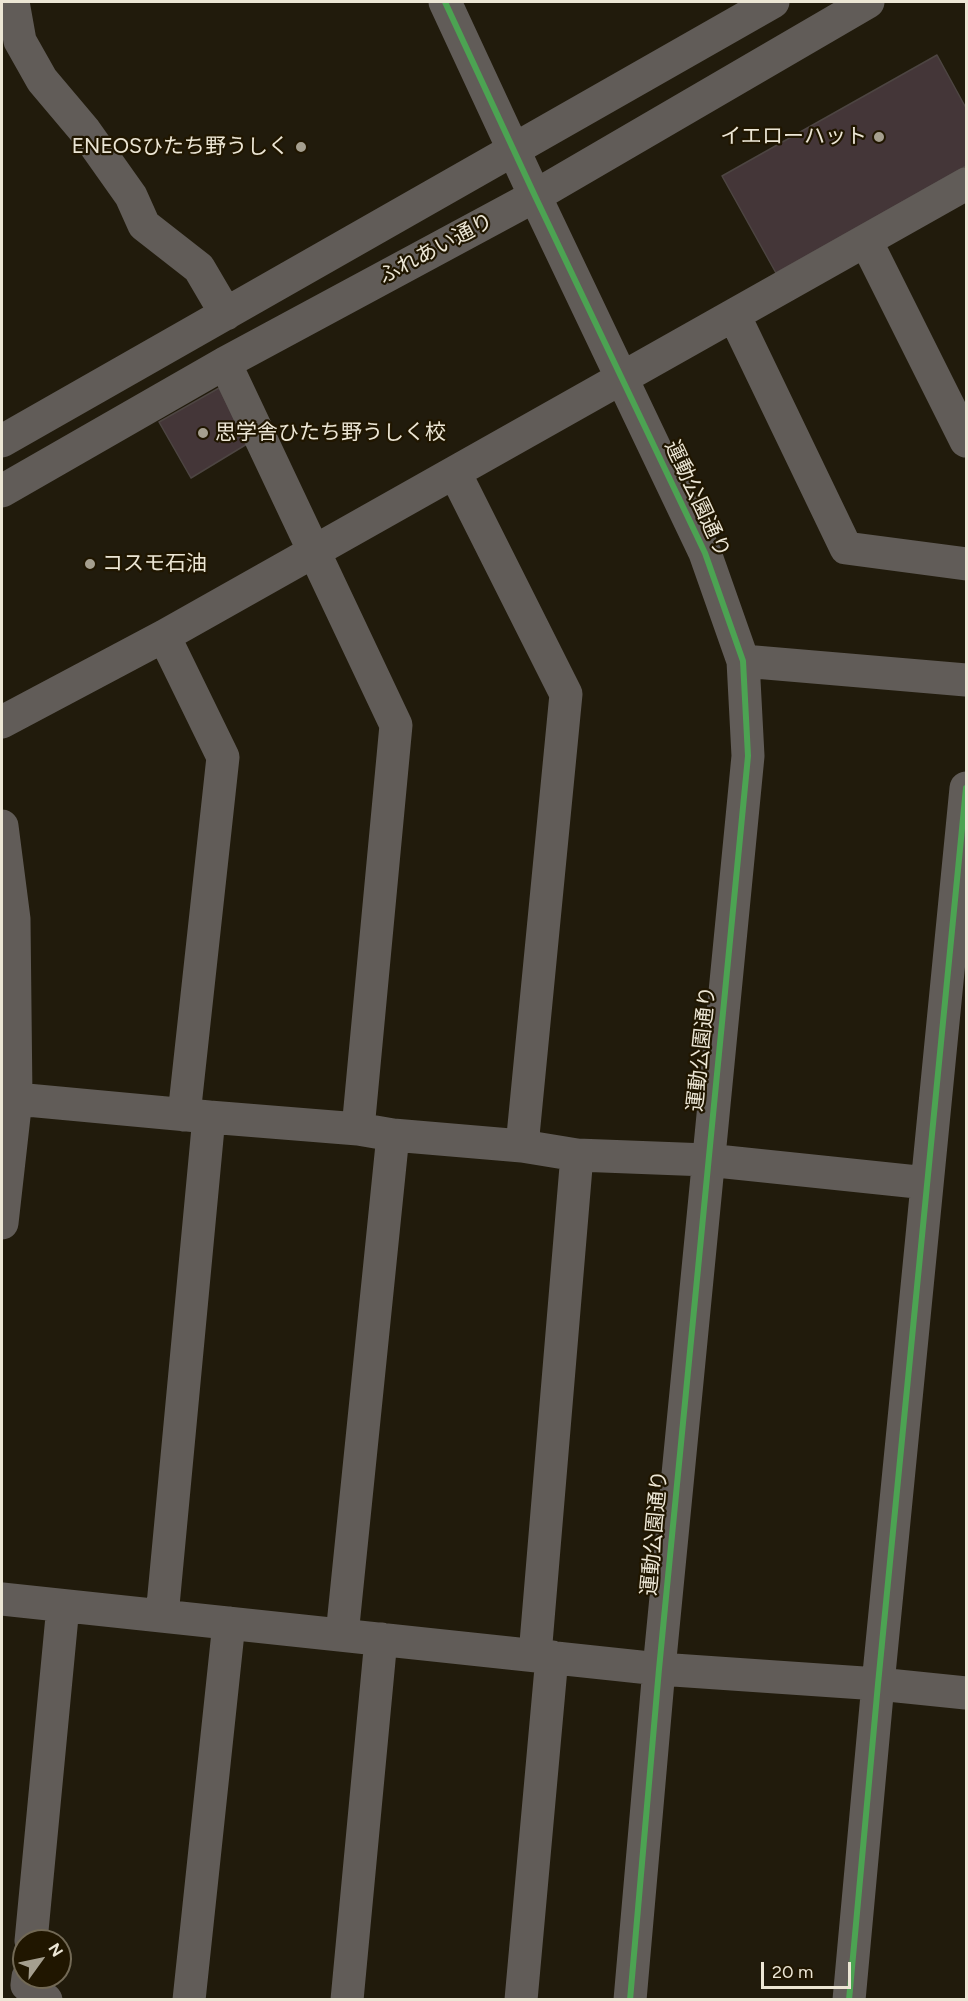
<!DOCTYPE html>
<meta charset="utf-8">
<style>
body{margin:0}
#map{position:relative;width:968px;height:2001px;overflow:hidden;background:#211b0c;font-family:Figtree,sans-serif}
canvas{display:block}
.frame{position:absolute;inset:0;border:3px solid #ece6d5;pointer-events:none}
.north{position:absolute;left:12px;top:1929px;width:60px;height:60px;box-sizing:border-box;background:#201600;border:2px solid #726955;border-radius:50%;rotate:57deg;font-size:16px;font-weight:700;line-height:24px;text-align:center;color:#ece6d5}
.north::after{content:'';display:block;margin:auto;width:21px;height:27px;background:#a59f8f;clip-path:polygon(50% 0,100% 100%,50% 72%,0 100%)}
.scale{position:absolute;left:761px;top:1962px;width:90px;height:27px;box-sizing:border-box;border:3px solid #ece6d5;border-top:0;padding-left:8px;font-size:18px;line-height:21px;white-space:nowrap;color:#ece6d5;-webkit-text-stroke:4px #201600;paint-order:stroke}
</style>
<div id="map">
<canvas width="968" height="2001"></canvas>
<div class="frame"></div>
<div class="north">N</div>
<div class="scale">20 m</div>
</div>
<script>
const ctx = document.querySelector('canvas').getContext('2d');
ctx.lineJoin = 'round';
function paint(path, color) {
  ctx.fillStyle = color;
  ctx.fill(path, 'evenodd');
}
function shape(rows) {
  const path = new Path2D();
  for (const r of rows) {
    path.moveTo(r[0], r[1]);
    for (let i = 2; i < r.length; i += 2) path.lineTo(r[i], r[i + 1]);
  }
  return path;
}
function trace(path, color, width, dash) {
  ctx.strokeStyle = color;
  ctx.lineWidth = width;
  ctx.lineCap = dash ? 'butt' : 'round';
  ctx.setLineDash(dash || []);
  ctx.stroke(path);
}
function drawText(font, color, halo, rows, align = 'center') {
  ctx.font = font + ' Figtree,"Noto Sans JP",sans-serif';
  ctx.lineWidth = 4.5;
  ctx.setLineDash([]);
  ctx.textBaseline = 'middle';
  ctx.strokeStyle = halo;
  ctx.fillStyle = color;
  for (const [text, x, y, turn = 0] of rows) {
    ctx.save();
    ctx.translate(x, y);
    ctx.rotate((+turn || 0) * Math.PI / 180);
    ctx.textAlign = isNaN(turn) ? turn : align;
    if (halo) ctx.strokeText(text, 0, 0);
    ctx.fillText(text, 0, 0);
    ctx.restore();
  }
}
const building = shape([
 [937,55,966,108,966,166,776,273,722,176,937,55],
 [219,388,247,444,191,478,159,422,219,388]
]);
const minor = shape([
 [13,2,20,41,42,80,85,131,131,196,144,225,199,268,226,314],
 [445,2,535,196,705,553,743,661,748,756,659,1669,630,2000],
 [866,241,966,441],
 [734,315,846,548,966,564],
 [225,363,396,725,358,1129],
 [2,441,773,2],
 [455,473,566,694,522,1146],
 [2,491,225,363,535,196,868,2],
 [164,636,223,757,184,1115],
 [743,661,966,680],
 [2,722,164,636,966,184],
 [2,826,14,919,16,1099,2,1223],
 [16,1099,209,1117,358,1129,393,1135,522,1146,577,1155,707,1160,927,1183],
 [2,1599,659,1669,878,1684,966,1693],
 [162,1616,209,1117],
 [342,1635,393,1135],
 [535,1655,577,1155],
 [31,1941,63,1606],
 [28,1977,27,1985,46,2000],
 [189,2000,229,1623],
 [347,2000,381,1639],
 [521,2000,552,1657],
 [849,2000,878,1684,966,788]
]);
const cycleway = shape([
 [445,2,535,196,705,553,743,661,748,756,659,1669,630,2000],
 [849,2000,878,1684,966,788]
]);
const markers = [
 [879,137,6,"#a59f8f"],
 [301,147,6,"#a59f8f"],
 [203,433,6,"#a59f8f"],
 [90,564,6,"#a59f8f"]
];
const poiNames = [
 ["イエローハット",867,137],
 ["ENEOSひたち野うしく",289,147],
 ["思学舎ひたち野うしく校",215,433,"left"],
 ["コスモ石油",102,564,"left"]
];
const streetNames = [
 ["ふれあい通り",436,249,-28],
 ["運動公園通り",697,499,65],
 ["運動公園通り",702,1049,-84],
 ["運動公園通り",655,1533,-85]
];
paint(building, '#443638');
trace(building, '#4d4542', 1.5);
trace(minor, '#615c58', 33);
trace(cycleway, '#4ca352', 6);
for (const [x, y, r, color] of markers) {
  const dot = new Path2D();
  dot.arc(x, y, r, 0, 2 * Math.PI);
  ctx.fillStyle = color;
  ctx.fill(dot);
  trace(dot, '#201600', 2);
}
drawText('21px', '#ece6d5', '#201600', poiNames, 'right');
drawText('21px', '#ece6d5', '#201600', streetNames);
</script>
